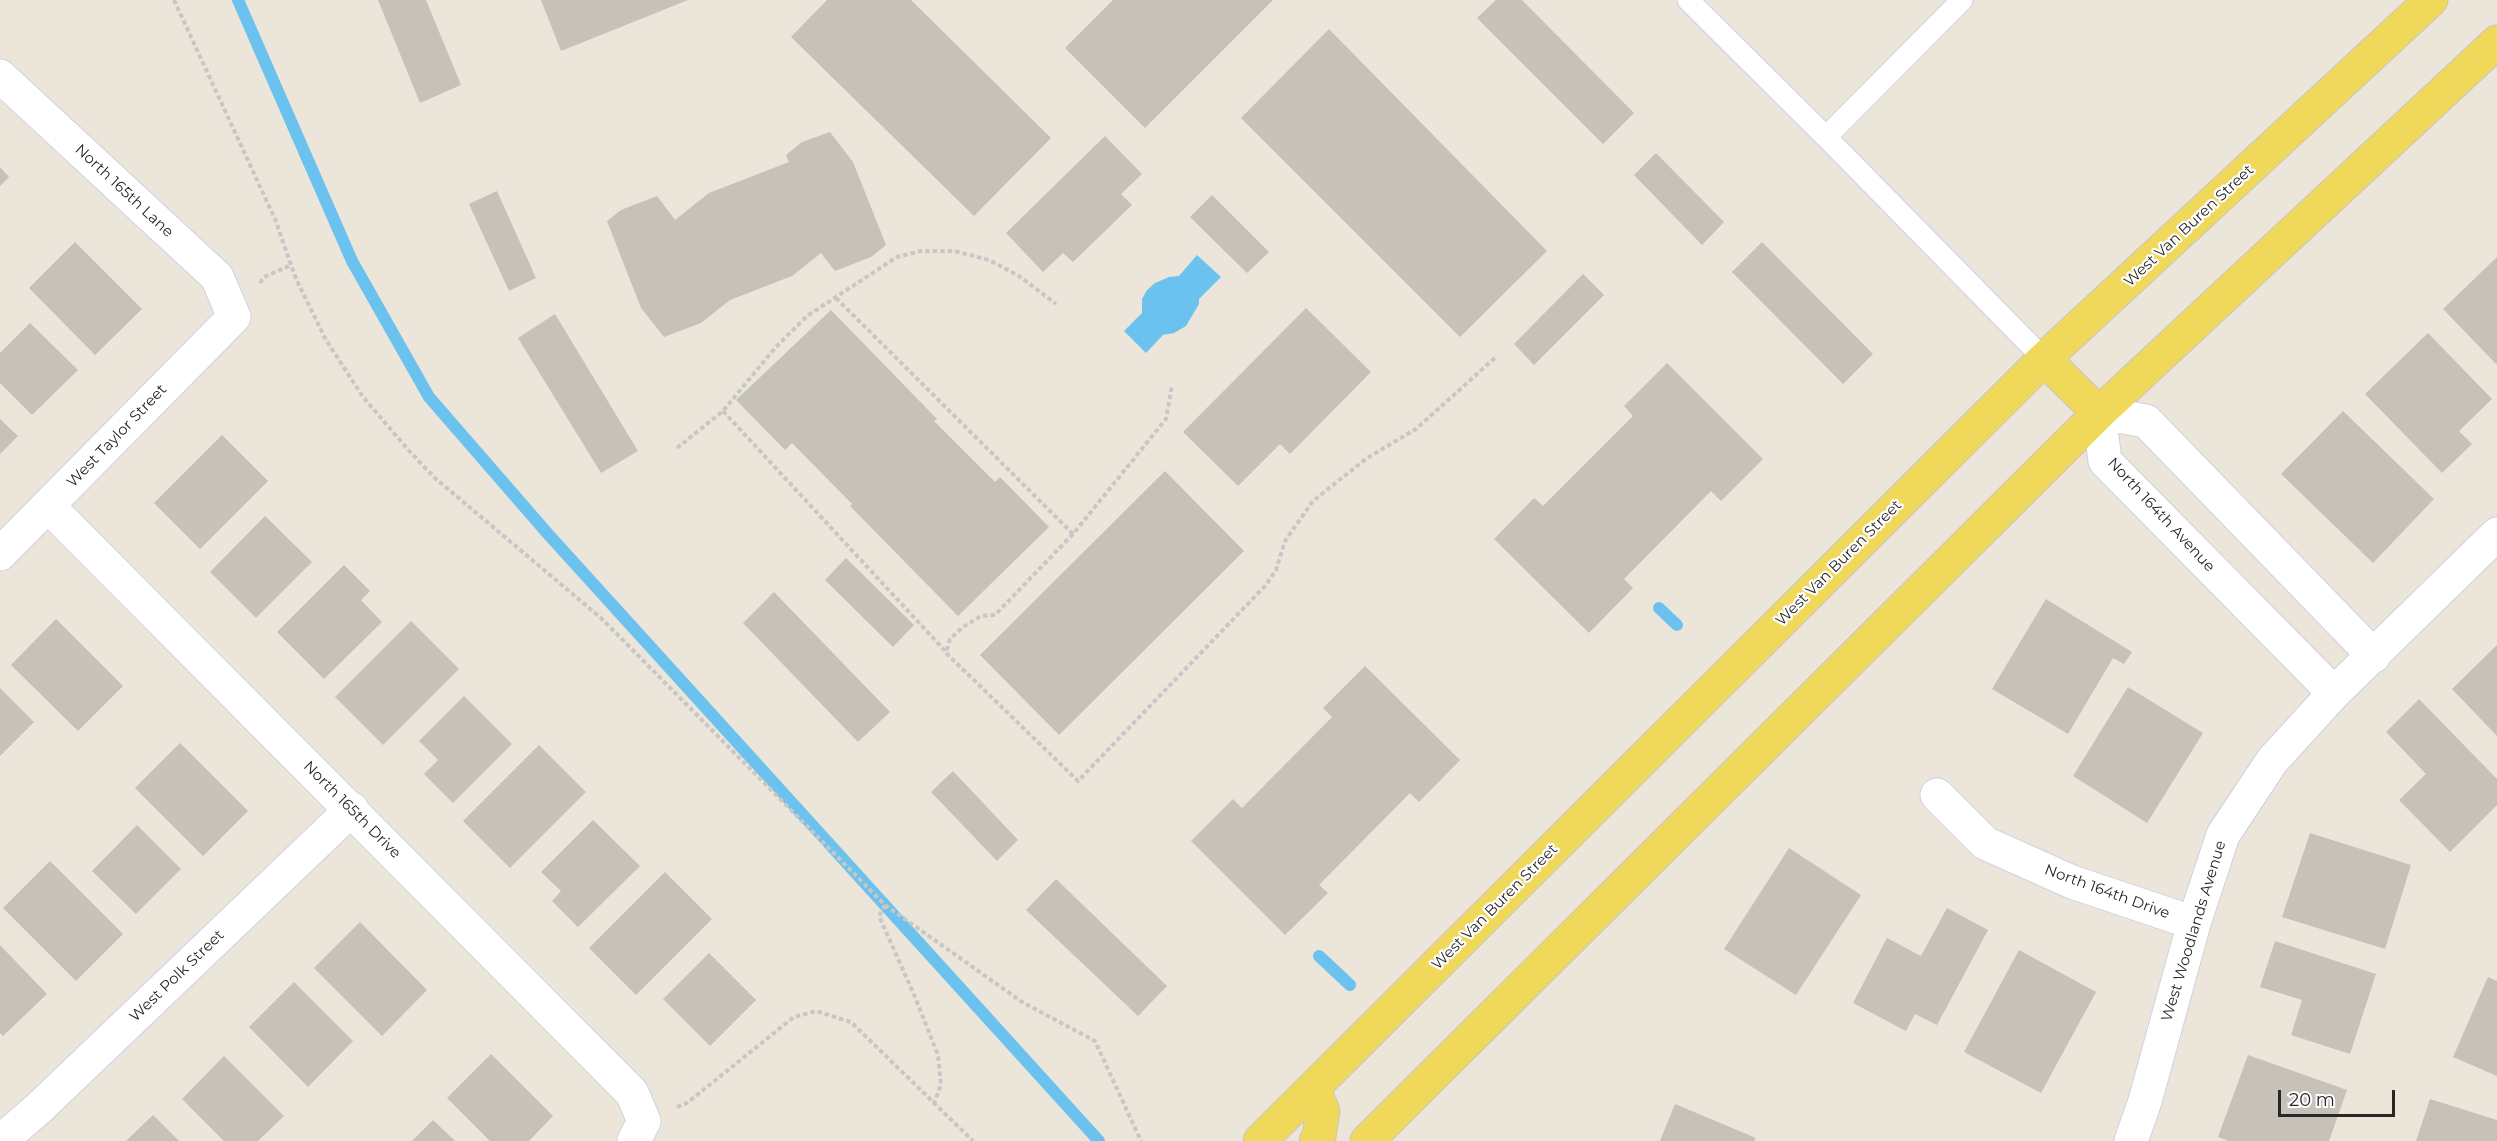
<!DOCTYPE html>
<style>
body{margin:0}
#map{position:relative;width:2497px;height:1141px;overflow:hidden;background:#ebe5da;font-family:Montserrat,sans-serif}
canvas{display:block}
.scale{position:absolute;left:2278px;top:1090px;width:117px;height:27px;box-sizing:border-box;border:3px solid #282828;border-top:0;padding-left:8px;font-size:18px;line-height:21px;white-space:nowrap;color:#282828;-webkit-text-stroke:4px #fff;paint-order:stroke}
</style>
<div id="map">
<canvas width="2497" height="1141"></canvas>
<div class="scale">20 m</div>
</div>
<script>
const ctx = document.querySelector('canvas').getContext('2d');
ctx.lineJoin = 'round';
function paint(path, color) {
  ctx.fillStyle = color;
  ctx.fill(path, 'evenodd');
}
function shape(rows) {
  const path = new Path2D();
  for (const r of rows) {
    path.moveTo(r[0], r[1]);
    for (let i = 2; i < r.length; i += 2) path.lineTo(r[i], r[i + 1]);
  }
  return path;
}
function trace(path, color, width, dash) {
  ctx.strokeStyle = color;
  ctx.lineWidth = width;
  ctx.lineCap = dash ? 'butt' : 'round';
  ctx.setLineDash(dash || []);
  ctx.stroke(path);
}
function drawText(font, color, halo, rows, align = 'center') {
  ctx.font = font + ' Montserrat,sans-serif';
  ctx.lineWidth = 4.5;
  ctx.setLineDash([]);
  ctx.textBaseline = 'middle';
  ctx.strokeStyle = halo;
  ctx.fillStyle = color;
  for (const [text, x, y, turn = 0] of rows) {
    ctx.save();
    ctx.translate(x, y);
    ctx.rotate((+turn || 0) * Math.PI / 180);
    ctx.textAlign = isNaN(turn) ? turn : align;
    if (halo) ctx.strokeText(text, 0, 0);
    ctx.fillText(text, 0, 0);
    ctx.restore();
  }
}
const water = shape([
 [1197,255,1221,277,1199,299,1199,304,1186,326,1174,333,1163,335,1146,353,1124,331,1142,313,1142,299,1147,290,1155,283,1169,277,1179,276]
]);
const stream = shape([
 [238,0,352,261,429,397,548,534,1099,1141],
 [1659,608,1677,625],
 [1319,956,1350,985]
]);
const building = shape([
 [378,0,426,0,461,85,420,103],
 [541,0,688,0,561,51],
 [827,0,911,0,1051,138,974,216,791,37],
 [1113,0,1273,0,1145,128,1065,48],
 [1496,0,1522,0,1634,113,1603,144,1477,18],
 [1329,29,1547,251,1460,337,1241,118],
 [830,132,853,162,886,245,871,257,835,271,821,253,792,276,730,300,701,323,664,337,641,308,607,221,621,210,657,196,675,220,709,193,789,162,786,155,802,142],
 [1105,136,1142,174,1121,194,1132,205,1073,262,1063,253,1043,272,1006,233],
 [1656,153,1724,222,1702,245,1634,175],
 [0,167,9,177,0,186],
 [497,191,536,278,509,291,469,204],
 [1212,195,1269,252,1247,273,1190,217],
 [75,242,142,309,95,355,29,288],
 [1762,242,1873,354,1843,384,1732,272],
 [2497,257,2497,365,2443,309],
 [1583,274,1604,295,1534,365,1514,344],
 [1306,308,1371,372,1290,454,1280,444,1238,486,1183,432],
 [831,310,937,419,934,421,995,482,1000,477,1049,527,958,616,850,506,852,504,792,443,785,450,736,400],
 [555,314,638,451,601,473,518,338],
 [30,323,78,370,32,415,0,383,0,353],
 [2428,333,2492,399,2459,431,2472,444,2442,473,2365,394],
 [1667,363,1763,459,1721,501,1711,491,1624,579,1633,588,1589,633,1494,539,1534,498,1543,506,1633,416,1624,406],
 [2343,411,2434,499,2373,563,2281,474],
 [0,419,18,436,0,454],
 [222,435,268,481,200,549,154,503],
 [1165,471,1244,551,1059,735,980,655],
 [265,516,312,562,256,618,210,572],
 [846,558,914,625,893,647,825,580],
 [344,565,370,591,361,600,382,622,324,679,277,632],
 [774,592,890,712,858,742,743,623],
 [2046,599,2132,652,2124,664,2113,658,2068,734,1992,689],
 [56,619,123,686,78,731,11,665],
 [411,621,459,669,383,745,335,697],
 [2497,645,2497,736,2452,689],
 [1365,666,1460,760,1419,802,1410,793,1319,885,1328,893,1285,935,1191,841,1233,799,1242,808,1332,717,1323,708],
 [2128,687,2203,733,2147,823,2073,776],
 [0,688,34,722,0,756],
 [464,696,512,744,453,803,424,774,438,760,419,741],
 [2419,699,2497,779,2497,805,2450,852,2399,800,2426,774,2386,732],
 [180,743,248,811,203,856,135,788],
 [539,745,586,792,510,868,463,821],
 [953,771,1018,840,997,861,931,792],
 [593,820,640,866,578,927,552,901,561,891,541,872],
 [137,825,181,869,136,914,92,871],
 [2310,833,2411,865,2385,949,2282,917],
 [1789,848,1861,895,1796,995,1724,949],
 [50,861,123,934,76,981,3,908],
 [665,872,712,919,636,995,589,948],
 [1056,879,1167,986,1138,1016,1026,910],
 [1947,908,1988,930,1937,1025,1915,1014,1906,1031,1853,1003,1887,938,1921,956],
 [360,922,427,990,382,1036,314,968],
 [2275,941,2376,974,2350,1054,2291,1035,2302,1000,2260,987],
 [0,945,47,994,3,1036,0,1033],
 [2019,950,2096,992,2041,1093,1964,1052],
 [709,953,756,1000,710,1046,663,999],
 [2488,977,2497,981,2497,1076,2453,1057],
 [294,982,353,1041,308,1087,249,1027],
 [491,1054,553,1116,529,1141,490,1141,447,1098],
 [2248,1055,2347,1090,2329,1141,2229,1141,2218,1137],
 [224,1056,284,1116,258,1141,224,1141,182,1099],
 [2430,1099,2497,1120,2497,1141,2416,1141],
 [1675,1104,1756,1138,1754,1141,1660,1141],
 [153,1115,179,1141,126,1141],
 [433,1120,455,1141,412,1141]
]);
const path = shape([
 [174,0,275,219,296,279,326,340,363,397,411,453,436,479,601,618,885,905,1022,1002,1095,1041,1141,1141],
 [260,283,264,277,291,265],
 [836,298,1073,534,1166,419,1172,385],
 [723,411,946,652],
 [677,448,723,411,775,348,807,316,897,257,921,251,954,251,989,260,1019,276,1056,304],
 [1073,534,995,615,981,616,963,627,950,639,946,653,1078,781,1266,585,1276,570,1285,541,1313,501,1367,458,1416,429,1497,356],
 [885,905,879,916,915,997,938,1055,941,1085,934,1103],
 [677,1107,687,1103,794,1017,816,1011,851,1022,973,1141]
]);
const lane = shape([
 [1688,0,1826,137],
 [1962,0,1826,137,2044,359]
]);
const street = shape([
 [0,76,217,277,234,317,0,554],
 [48,506,632,1093,644,1121,634,1141],
 [2334,693,2105,461,2099,413,2146,421,2374,656],
 [1937,795,1985,843,2072,882,2194,923],
 [1,1141,39,1108,352,809],
 [2131,1141,2145,1101,2194,923,2223,835,2272,761,2334,693,2497,534]
]);
const primary = shape([
 [2044,359,2099,413],
 [1313,1088,1323,1111,1319,1136,1316,1141],
 [1260,1141,2044,359,2431,0],
 [1367,1141,2099,413,2497,42]
]);
const streetNames = [
 ["North 165th Lane",124,191,43],
 ["West Van Buren Street",2189,226,-43],
 ["West Taylor Street",117,436,-46],
 ["North 164th Avenue",2161,515,47],
 ["West Van Buren Street",1839,563,-45],
 ["North 165th Drive",352,810,45],
 ["North 164th Drive",2107,892,20],
 ["West Van Buren Street",1495,907,-45],
 ["West Woodlands Avenue",2194,931,-73],
 ["West Polk Street",177,976,-44]
];
paint(water, '#6cc2ee');
trace(stream, '#6cc2ee', 12);
paint(building, '#c6c2ba');
trace(lane, '#cfd1e2', 23);
trace(street, '#cfd1e2', 35);
trace(primary, '#c7c7c7', 35);
trace(path, '#c7c7c7', 4, [4.5, 3]);
trace(lane, '#fff', 21);
trace(street, '#fff', 33);
trace(primary, '#f0d85a', 33);
drawText('15px', '#282828', '#fff', streetNames);
</script>
